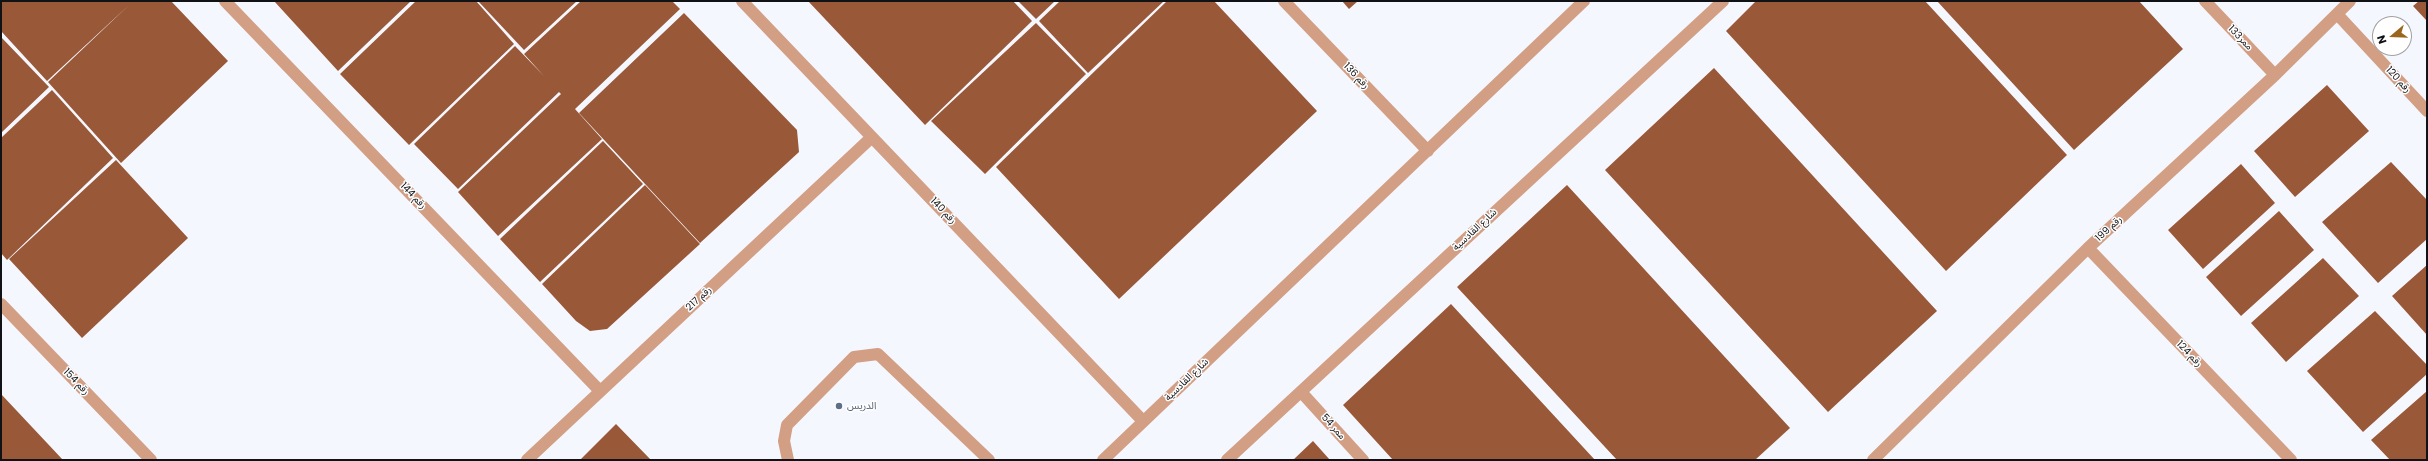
<!DOCTYPE html>
<meta charset="utf-8">
<style>
body{margin:0}
#map{position:relative;width:2428px;height:461px;overflow:hidden;background:#f5f7fe;font-family:Poppins,sans-serif}
canvas{display:block}
.frame{position:absolute;inset:0;border:2px solid #111216;pointer-events:none}
.north{position:absolute;left:2372px;top:16px;width:40px;height:40px;box-sizing:border-box;background:#fff;border:1px solid #a0a0a2;border-radius:50%;rotate:251deg;font-size:11px;font-weight:700;line-height:16px;text-align:center;color:#111216}
.north::after{content:'';display:block;margin:auto;width:14px;height:18px;background:#9a651d;clip-path:polygon(50% 0,100% 100%,50% 72%,0 100%)}
</style>
<div id="map">
<canvas width="2428" height="461"></canvas>
<div class="frame"></div>
<div class="north">N</div>
</div>
<script>
const ctx = document.querySelector('canvas').getContext('2d');
ctx.lineJoin = 'round';
function paint(path, color) {
  ctx.fillStyle = color;
  ctx.fill(path, 'evenodd');
}
function shape(rows) {
  const path = new Path2D();
  for (const r of rows) {
    path.moveTo(r[0], r[1]);
    for (let i = 2; i < r.length; i += 2) path.lineTo(r[i], r[i + 1]);
  }
  return path;
}
function trace(path, color, width, dash) {
  ctx.strokeStyle = color;
  ctx.lineWidth = width;
  ctx.lineCap = dash ? 'butt' : 'round';
  ctx.setLineDash(dash || []);
  ctx.stroke(path);
}
function drawText(font, color, halo, rows, align = 'center') {
  ctx.font = font + ' Poppins,"Noto Sans Arabic",sans-serif';
  ctx.lineWidth = 3;
  ctx.setLineDash([]);
  ctx.textBaseline = 'middle';
  ctx.strokeStyle = halo;
  ctx.fillStyle = color;
  for (const [text, x, y, turn = 0] of rows) {
    ctx.save();
    ctx.translate(x, y);
    ctx.rotate((+turn || 0) * Math.PI / 180);
    ctx.textAlign = isNaN(turn) ? turn : align;
    if (halo) ctx.strokeText(text, 0, 0);
    ctx.fillText(text, 0, 0);
    ctx.restore();
  }
}
const building = shape([
 [1,1,171,1,228,61,121,163,48,82,129,5,47,81,1,31],
 [274,1,411,1,338,71],
 [416,1,476,1,514,44,409,145,340,74],
 [478,1,577,1,524,50],
 [581,1,672,1,680,9,575,109,602,139,498,236,458,192,561,94,559,92,458,189,414,144,515,46,544,76,524,54],
 [808,1,1013,1,1032,21,925,125],
 [1018,1,1055,1,1036,19],
 [1060,1,1164,1,1088,73,1039,21],
 [1167,1,1214,1,1317,111,1119,299,996,167],
 [1342,1,1358,1,1349,9],
 [1756,1,1925,1,2067,155,1946,271,1726,31],
 [1937,1,2139,1,2183,49,2074,150],
 [2419,1,2427,1,2427,21,2413,6],
 [684,13,797,130,799,152,700,243,579,113],
 [1036,23,1086,74,985,174,931,121],
 [1,37,49,87,1,133],
 [1714,68,1937,311,1828,412,1605,170],
 [2327,85,2369,131,2295,197,2254,151],
 [52,90,113,158,7,260,1,253,1,138],
 [603,141,643,184,540,282,500,239],
 [116,160,188,238,82,338,9,259],
 [2391,162,2427,200,2427,239,2378,283,2322,222],
 [2241,164,2275,203,2203,269,2168,230],
 [645,185,700,244,607,329,590,331,576,321,542,284],
 [1567,185,1790,428,1755,460,1617,460,1457,287],
 [2279,211,2314,250,2241,316,2206,277],
 [2323,258,2359,296,2286,362,2251,323],
 [2427,265,2427,335,2392,296],
 [1451,304,1595,460,1393,460,1343,405],
 [2375,311,2427,365,2427,374,2363,432,2307,371],
 [2427,391,2427,460,2390,460,2371,440],
 [1,394,63,460,1,460],
 [616,424,651,460,580,460],
 [1313,441,1330,460,1293,460]
]);
const minor = shape([
 [225,1,600,391],
 [742,1,1143,421],
 [1284,1,1428,151],
 [2205,1,2275,75],
 [2337,14,2427,111],
 [2088,248,2291,460],
 [1,304,151,460],
 [1303,394,1363,460],
 [527,460,872,137],
 [788,460,784,441,787,425,854,357,878,354,989,460],
 [1103,460,1584,1],
 [1227,460,1723,1],
 [1873,460,2088,248,2275,75,2350,1]
]);
const markers = [
 [839,406,4,"#5c6f8a"]
];
const streetNames = [
 ["ممر133",2240,38,46],
 ["رقم 136",1356,76,46],
 ["رقم 120",2398,80,47],
 ["رقم 144",413,196,46],
 ["رقم 140",943,211,46],
 ["رقم 199",2109,229,-43],
 ["شارع القادسية",1475,230,-43],
 ["رقم 217",699,299,-43],
 ["رقم 124",2189,354,46],
 ["شارع القادسية",1187,380,-44],
 ["رقم 154",76,382,46],
 ["ممر 54",1333,427,48]
];
const serviceNames = [
 ["الدريس",847,406]
];
paint(building, '#995838');
trace(minor, '#d29f85', 12);
for (const [x, y, r, color] of markers) {
  const dot = new Path2D();
  dot.arc(x, y, r, 0, 2 * Math.PI);
  ctx.fillStyle = color;
  ctx.fill(dot);
  trace(dot, '#fff', 1.5);
}
drawText('10px', '#111216', '#fff', streetNames);
drawText('10px', '#4e5e75', '#fff', serviceNames, 'left');
</script>
